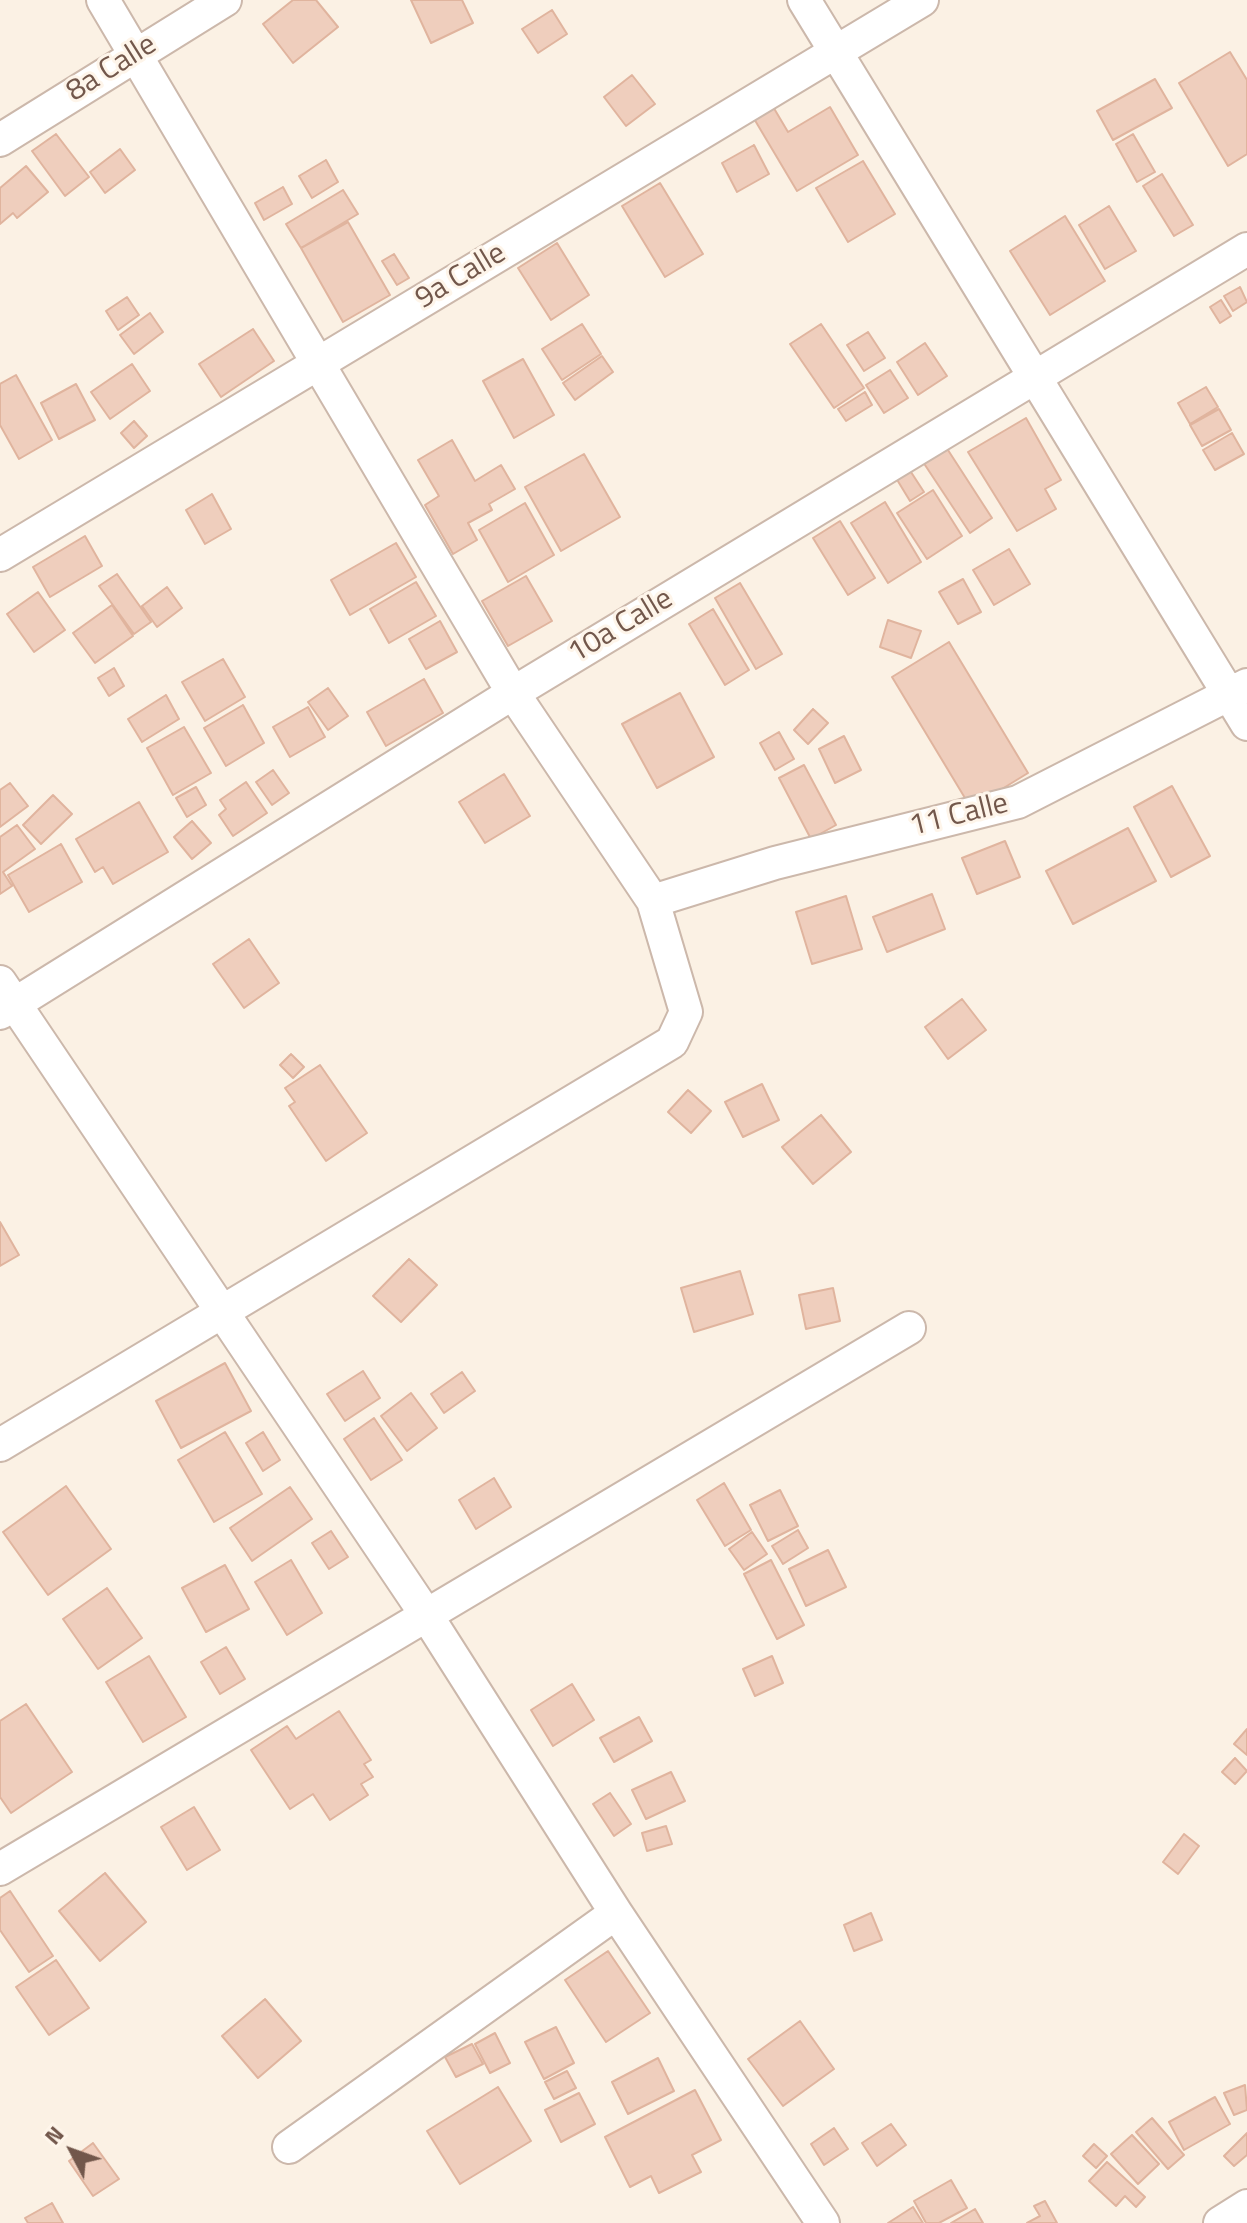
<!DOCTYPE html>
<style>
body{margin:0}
#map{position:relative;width:1247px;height:2223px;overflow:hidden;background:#fbf1e4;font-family:"Titillium Web",sans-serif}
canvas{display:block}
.north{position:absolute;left:32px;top:2111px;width:80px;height:80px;-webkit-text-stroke:6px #fef5ea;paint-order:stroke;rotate:311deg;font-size:22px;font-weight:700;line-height:32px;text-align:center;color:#72574b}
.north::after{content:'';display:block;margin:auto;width:28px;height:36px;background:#72574b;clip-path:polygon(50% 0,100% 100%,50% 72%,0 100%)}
</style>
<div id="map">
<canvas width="1247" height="2223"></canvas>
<div class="north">N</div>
</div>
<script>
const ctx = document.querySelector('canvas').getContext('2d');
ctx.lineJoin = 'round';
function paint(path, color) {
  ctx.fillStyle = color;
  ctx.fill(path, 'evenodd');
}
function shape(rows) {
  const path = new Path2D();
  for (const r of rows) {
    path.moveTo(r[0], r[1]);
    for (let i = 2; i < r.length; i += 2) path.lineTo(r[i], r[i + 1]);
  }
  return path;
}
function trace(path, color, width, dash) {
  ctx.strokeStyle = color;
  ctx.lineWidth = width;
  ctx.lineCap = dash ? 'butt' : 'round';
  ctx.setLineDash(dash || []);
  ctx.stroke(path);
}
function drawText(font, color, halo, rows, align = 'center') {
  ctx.font = font + ' "Titillium Web",sans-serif';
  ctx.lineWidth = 6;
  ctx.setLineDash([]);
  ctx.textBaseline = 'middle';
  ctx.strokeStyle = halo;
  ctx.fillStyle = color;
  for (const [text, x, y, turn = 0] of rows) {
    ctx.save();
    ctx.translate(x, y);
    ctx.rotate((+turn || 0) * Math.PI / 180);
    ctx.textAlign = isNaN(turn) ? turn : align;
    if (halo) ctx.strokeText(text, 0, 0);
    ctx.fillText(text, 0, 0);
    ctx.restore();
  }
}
const building = shape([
 [293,0,316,0,338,27,293,63,263,24,293,0],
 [411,0,462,0,473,23,431,43,411,0],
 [552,10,567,34,538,53,522,29,552,10],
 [1230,52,1247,80,1247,154,1228,166,1179,83,1230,52],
 [632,75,655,104,626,126,604,97,632,75],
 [1155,79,1172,108,1113,140,1097,111,1155,79],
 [772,105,788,132,830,107,858,155,797,191,753,117,772,105],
 [56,134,89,177,65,196,32,151,56,134],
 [1133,134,1155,172,1137,182,1116,144,1133,134],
 [754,145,769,174,737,192,722,163,754,145],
 [120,149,135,170,105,193,90,172,120,149],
 [326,160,338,182,312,198,299,176,326,160],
 [863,161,895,214,848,242,816,188,863,161],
 [26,166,48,192,17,218,13,213,0,224,0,188,26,166],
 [1162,174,1193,225,1174,236,1143,186,1162,174],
 [660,183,703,254,665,277,622,206,660,183],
 [283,187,292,204,264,220,255,203,283,187],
 [343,190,358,214,301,248,286,224,343,190],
 [1109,206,1136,251,1105,269,1079,225,1109,206],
 [1065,216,1105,281,1050,315,1010,251,1065,216],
 [348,222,390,295,343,322,301,248,348,222],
 [557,243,589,295,551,320,518,268,557,243],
 [394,254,409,278,397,285,382,261,394,254],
 [1240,287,1247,302,1233,311,1224,296,1240,287],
 [127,297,139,315,118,330,106,311,127,297],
 [1221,300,1231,316,1220,323,1210,307,1221,300],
 [150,313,163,332,134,354,120,335,150,313],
 [582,324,601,354,562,380,542,349,582,324],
 [821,324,864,388,834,408,790,344,821,324],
 [253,329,274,361,221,397,199,364,253,329],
 [868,332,885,358,864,371,847,345,868,332],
 [925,343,947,376,918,395,897,362,925,343],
 [602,356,613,372,575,400,563,383,602,356],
 [523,359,554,415,514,438,483,381,523,359],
 [132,364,150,391,110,419,91,392,132,364],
 [890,370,908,398,884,413,866,385,890,370],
 [16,375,52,440,19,459,0,425,0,384,16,375],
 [76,384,95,420,59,439,41,403,76,384],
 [1206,387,1218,407,1190,424,1178,403,1206,387],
 [865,392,872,405,846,421,838,409,865,392],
 [1219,409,1231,430,1202,446,1190,425,1219,409],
 [1026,418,1061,480,1045,489,1056,509,1017,531,968,452,1026,418],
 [134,421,147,436,134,448,121,433,134,421],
 [1232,433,1244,454,1215,470,1203,450,1232,433],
 [452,440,475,481,501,465,515,489,489,504,492,510,468,523,477,540,453,554,425,505,439,496,418,460,452,440],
 [946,447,992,518,970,533,923,462,946,447],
 [584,454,620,517,561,551,525,487,584,454],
 [909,469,924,492,910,501,896,478,909,469],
 [933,490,962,536,927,559,897,513,933,490],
 [212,494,231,529,205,544,186,510,212,494],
 [885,502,921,562,888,583,851,523,885,502],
 [525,503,554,555,508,582,479,530,525,503],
 [840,521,875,578,848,595,813,538,840,521],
 [85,536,102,566,50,597,33,567,85,536],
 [396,543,416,577,350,615,331,580,396,543],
 [1009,549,1030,584,994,605,973,570,1009,549],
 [117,574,151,622,134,634,99,586,117,574],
 [526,576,552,621,508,646,482,601,526,576],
 [963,579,981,612,958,624,939,592,963,579],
 [416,582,436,616,389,643,370,609,416,582],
 [740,583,782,654,756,669,715,598,740,583],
 [167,587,182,608,157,627,142,606,167,587],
 [38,592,65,630,34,652,7,614,38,592],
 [112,605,133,636,95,663,73,633,112,605],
 [713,609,749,670,725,685,689,624,713,609],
 [888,620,921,631,911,658,880,647,888,620],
 [440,621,457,652,426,669,409,639,440,621],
 [949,642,1028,773,971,808,892,677,949,642],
 [223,659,245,697,205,721,182,682,223,659],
 [114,668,124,686,109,696,98,678,114,668],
 [424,679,443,713,386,746,367,712,424,679],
 [328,688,348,716,328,730,308,702,328,688],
 [680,693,714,757,657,788,622,724,680,693],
 [166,695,179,719,142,742,128,719,166,695],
 [243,705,264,743,226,766,204,728,243,705],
 [308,707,325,737,290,757,273,727,308,707],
 [813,709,828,723,808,744,794,730,813,709],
 [184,727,211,773,173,795,147,748,184,727],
 [779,732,794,759,775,770,760,743,779,732],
 [844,736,861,770,835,783,819,749,844,736],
 [804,765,836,825,811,839,779,778,804,765],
 [273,770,289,793,272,805,256,782,273,770],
 [504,774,530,816,485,843,459,802,504,774],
 [246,782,267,813,233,836,219,815,226,809,220,800,246,782],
 [10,783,28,806,0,827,0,790,10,783],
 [1172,786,1210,856,1171,877,1134,807,1172,786],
 [196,787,206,805,187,817,176,798,196,787],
 [53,795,72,814,41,844,23,825,53,795],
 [139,802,168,852,113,884,103,867,95,872,76,839,139,802],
 [192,821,211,843,192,859,174,837,192,821],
 [17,825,35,849,3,872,12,886,0,894,0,837,17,825],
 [1128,828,1156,881,1073,924,1046,871,1128,828],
 [1005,841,1020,877,977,894,962,858,1005,841],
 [61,844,82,882,29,912,8,875,61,844],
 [932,894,945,929,887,952,873,917,932,894],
 [846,896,862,949,812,964,796,912,846,896],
 [249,939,279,983,244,1008,213,964,249,939],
 [962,999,986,1030,948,1059,925,1027,962,999],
 [291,1054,304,1067,293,1078,280,1065,291,1054],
 [320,1065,367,1133,326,1161,289,1106,295,1102,285,1088,320,1065],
 [762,1084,779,1120,743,1137,725,1102,762,1084],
 [688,1090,711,1111,691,1133,668,1112,688,1090],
 [821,1115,851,1152,813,1184,782,1147,821,1115],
 [0,1222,19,1255,0,1266,0,1222],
 [409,1259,437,1285,401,1322,373,1296,409,1259],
 [740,1271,753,1314,694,1332,681,1288,740,1271],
 [833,1288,840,1321,806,1329,799,1295,833,1288],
 [225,1363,251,1411,181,1448,156,1401,225,1363],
 [363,1371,380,1398,345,1421,327,1394,363,1371],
 [462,1372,475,1391,444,1413,431,1394,462,1372],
 [411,1393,437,1428,407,1451,381,1416,411,1393],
 [374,1418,402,1460,371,1480,344,1439,374,1418],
 [225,1432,262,1494,214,1522,178,1460,225,1432],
 [263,1432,280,1460,263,1471,246,1443,263,1432],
 [494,1478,511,1507,476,1529,459,1500,494,1478],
 [724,1483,751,1530,725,1546,697,1500,724,1483],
 [66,1486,111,1549,48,1595,3,1532,66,1486],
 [290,1487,312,1519,252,1561,230,1528,290,1487],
 [780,1490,798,1526,768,1541,750,1505,780,1490],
 [798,1530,808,1548,783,1564,772,1546,798,1530],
 [331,1531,348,1557,329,1569,312,1543,331,1531],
 [752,1532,767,1554,744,1570,729,1549,752,1532],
 [828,1550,846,1587,806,1606,789,1569,828,1550],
 [291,1560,322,1613,287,1635,255,1582,291,1560],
 [771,1560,804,1625,777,1639,744,1574,771,1560],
 [225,1565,249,1609,206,1632,182,1588,225,1565],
 [107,1588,142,1638,98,1669,63,1619,107,1588],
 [226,1647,245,1679,220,1694,201,1662,226,1647],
 [149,1656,186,1717,143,1742,106,1682,149,1656],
 [772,1656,783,1683,755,1696,743,1669,772,1656],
 [572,1684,594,1720,553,1746,531,1710,572,1684],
 [26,1704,72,1772,11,1813,0,1797,0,1721,26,1704],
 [339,1711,371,1760,364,1764,373,1777,361,1784,368,1795,330,1820,313,1794,290,1809,251,1750,287,1726,296,1739,339,1711],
 [639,1717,652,1741,614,1762,600,1738,639,1717],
 [1247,1729,1247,1755,1234,1744,1247,1729],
 [1235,1758,1247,1771,1235,1784,1222,1772,1235,1758],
 [671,1772,685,1801,646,1819,632,1790,671,1772],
 [610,1793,631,1824,614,1836,593,1804,610,1793],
 [194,1807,220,1850,187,1870,161,1827,194,1807],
 [666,1826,672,1844,647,1851,642,1833,666,1826],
 [1184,1834,1199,1846,1178,1874,1163,1862,1184,1834],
 [105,1873,146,1922,100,1961,59,1911,105,1873],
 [10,1891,53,1956,29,1972,0,1930,0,1898,10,1891],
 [871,1913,882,1940,854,1951,844,1925,871,1913],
 [608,1951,650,2013,606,2042,565,1980,608,1951],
 [56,1960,89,2008,49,2035,16,1987,56,1960],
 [265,1999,301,2041,258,2078,222,2036,265,1999],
 [800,2021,834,2069,783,2106,748,2059,800,2021],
 [556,2027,574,2063,544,2079,525,2042,556,2027],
 [495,2033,510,2063,490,2073,475,2044,495,2033],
 [472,2044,483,2064,456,2077,445,2057,472,2044],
 [658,2058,674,2091,628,2114,612,2082,658,2058],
 [567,2071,576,2088,554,2099,545,2082,567,2071],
 [1245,2085,1247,2110,1234,2115,1224,2093,1245,2085],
 [498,2087,531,2141,460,2184,427,2131,498,2087],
 [695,2090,721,2140,692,2155,701,2172,659,2193,651,2176,630,2187,605,2137,695,2090],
 [579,2093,595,2124,561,2142,545,2110,579,2093],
 [1215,2097,1230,2124,1184,2150,1169,2122,1215,2097],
 [1152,2118,1184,2155,1168,2169,1136,2132,1152,2118],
 [891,2124,906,2145,877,2166,862,2143,891,2124],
 [834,2128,848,2149,824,2165,811,2144,834,2128],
 [1247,2133,1247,2155,1234,2166,1224,2156,1247,2133],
 [1132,2135,1159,2164,1138,2184,1111,2154,1132,2135],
 [93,2143,119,2179,93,2196,69,2161,93,2143],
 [1094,2144,1107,2156,1096,2168,1083,2156,1094,2144],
 [1107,2162,1145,2197,1136,2207,1125,2196,1116,2206,1089,2181,1107,2162],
 [951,2180,967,2208,939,2223,926,2223,914,2201,951,2180],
 [1045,2201,1057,2223,1027,2223,1040,2216,1034,2206,1045,2201],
 [52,2203,63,2223,28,2223,25,2218,52,2203],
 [913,2207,923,2223,888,2223,913,2207],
 [975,2209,983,2223,951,2223,975,2209]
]);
const minor = shape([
 [804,0,1247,724],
 [0,140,225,0],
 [0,555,922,0],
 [653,901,775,863,1018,802,1247,685],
 [0,982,427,1616,616,1913,823,2223],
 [0,1013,513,693,1247,249],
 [0,1445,672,1042,686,1012,653,901,513,693,103,0],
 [0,1869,909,1328],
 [289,2147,616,1913],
 [1220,2223,1247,2206]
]);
const streetNames = [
 ["8a Calle",112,69,-32],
 ["9a Calle",461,277,-31],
 ["10a Calle",621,627,-31],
 ["11 Calle",959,816,-14]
];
paint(building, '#efcebd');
trace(building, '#e0b49e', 2);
trace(minor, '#ccb8ab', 36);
trace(minor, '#fff', 32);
drawText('30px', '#72574b', '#fef5ea', streetNames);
</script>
